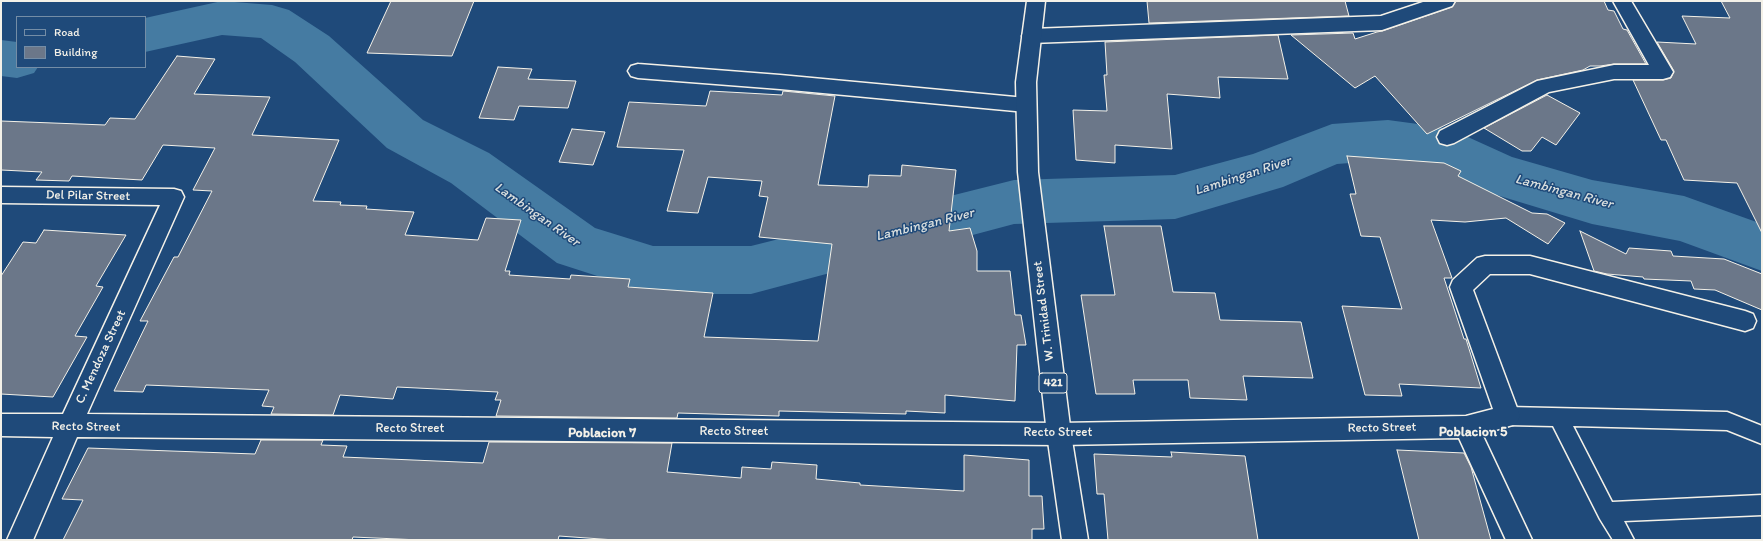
<!DOCTYPE html>
<style>
body{margin:0}
#map{position:relative;width:1763px;height:541px;overflow:hidden;background:#1f4a7a;font-family:Itim,sans-serif}
canvas{display:block}
.frame{position:absolute;inset:0;border:2px solid #f4f1e8;pointer-events:none}
.legend{position:absolute;left:16px;top:16px;width:130px;height:52px;box-sizing:border-box;background:#1f4a7a;border:1px solid #748da6;margin:0;padding:5px 7px;list-style:none;font-size:12px;color:#f4f1e8}
.legend li{display:flex;align-items:center;gap:8px;height:20px}
.legend b{width:20px;border:1px solid #748da6}
</style>
<div id="map">
<canvas width="1763" height="541"></canvas>
<div class="frame"></div>
<ul class="legend">
<li><b style="height:5px;background:#1f4a7a"></b>Road</li>
<li><b style="height:11px;background:#6b7789"></b>Building</li>
</ul>
</div>
<script>
const ctx = document.querySelector('canvas').getContext('2d');
ctx.lineJoin = 'round';
function shape(rows) {
  const path = new Path2D();
  for (const r of rows) {
    path.moveTo(r[0], r[1]);
    for (let i = 2; i < r.length; i += 2) path.lineTo(r[i], r[i + 1]);
  }
  return path;
}
function paint(path, color) {
  ctx.fillStyle = color;
  ctx.fill(path, 'evenodd');
}
function trace(path, color, width, dash) {
  ctx.strokeStyle = color;
  ctx.lineWidth = width;
  ctx.lineCap = dash ? 'butt' : 'round';
  ctx.setLineDash(dash || []);
  ctx.stroke(path);
}
function drawText(font, color, halo, rows, align = 'center') {
  ctx.font = font + ' Itim,sans-serif';
  ctx.lineWidth = 3;
  ctx.setLineDash([]);
  ctx.textBaseline = 'middle';
  ctx.strokeStyle = halo;
  ctx.fillStyle = color;
  for (const [text, x, y, turn = 0] of rows) {
    ctx.save();
    ctx.translate(x, y);
    ctx.rotate((+turn || 0) * Math.PI / 180);
    ctx.textAlign = isNaN(turn) ? turn : align;
    if (halo) ctx.strokeText(text, 0, 0);
    ctx.fillText(text, 0, 0);
    ctx.restore();
  }
}
const river = shape([
 [222,1,272,5,289,10,329,36,423,120,489,153,595,228,653,246,751,246,1014,180,1175,175,1253,154,1332,124,1388,120,1440,127,1459,133,1512,157,1592,180,1684,196,1762,224,1762,271,1680,241,1592,224,1480,190,1431,167,1388,160,1337,164,1283,187,1175,219,1014,224,751,294,653,294,557,263,451,183,387,148,295,62,261,38,222,35,145,52,145,18,222,1],
 [1,40,17,42,17,67,38,67,34,73,17,78,1,76,1,40]
]);
const building = shape([
 [391,1,474,1,452,56,367,53,391,1],
 [1147,1,1345,1,1349,16,1149,23,1147,1],
 [1456,1,1604,1,1608,10,1614,11,1623,29,1627,30,1646,64,1614,64,1600,66,1590,66,1583,70,1537,80,1427,134,1375,76,1355,88,1291,35,1353,33,1355,39,1377,32,1382,31,1452,7,1456,1],
 [1721,1,1762,1,1762,233,1737,183,1684,180,1666,140,1661,140,1633,80,1663,80,1671,78,1674,71,1657,42,1696,44,1682,16,1730,18,1721,1],
 [1278,35,1288,79,1218,77,1220,98,1167,94,1172,149,1115,145,1115,163,1076,160,1073,110,1107,111,1104,75,1107,75,1105,42,1278,35],
 [177,56,215,59,194,94,270,97,252,135,339,140,313,201,341,202,340,205,367,206,366,209,414,212,405,235,478,240,486,218,521,220,505,271,510,271,509,275,570,279,571,275,630,279,628,287,713,293,704,337,818,341,832,244,759,237,768,197,759,196,762,181,708,177,698,213,667,211,684,150,617,147,629,102,706,106,710,91,782,95,783,91,835,96,818,185,868,187,869,175,901,176,902,165,956,170,949,231,970,228,977,251,977,271,1010,271,1015,315,1021,315,1026,345,1017,345,1015,401,945,395,945,413,906,411,906,414,779,411,779,416,678,413,677,418,496,416,501,400,495,400,498,392,397,387,393,399,340,395,333,415,271,414,274,407,262,406,269,390,146,385,143,392,114,391,148,321,140,321,174,257,178,257,212,191,193,190,215,148,163,145,142,180,72,176,69,181,36,180,42,172,1,170,1,121,105,125,110,118,135,119,177,56],
 [498,67,532,69,528,79,576,81,568,108,519,106,514,120,479,118,498,67],
 [1547,95,1580,113,1556,145,1542,137,1531,151,1522,151,1484,128,1547,95],
 [572,129,605,132,593,165,559,162,572,129],
 [1347,156,1444,163,1461,171,1458,176,1532,213,1547,214,1565,223,1548,244,1506,218,1465,222,1431,220,1452,278,1444,278,1464,339,1466,339,1481,388,1399,384,1402,396,1365,395,1342,306,1402,309,1380,237,1361,236,1350,194,1356,194,1347,156],
 [1104,226,1161,226,1173,292,1215,293,1220,320,1301,322,1313,378,1243,376,1247,400,1190,398,1188,380,1133,380,1135,394,1096,394,1081,295,1115,295,1104,226],
 [44,230,126,235,96,286,103,287,75,336,87,337,53,397,1,394,1,276,23,242,36,243,44,230],
 [1580,231,1626,254,1629,248,1671,251,1673,256,1724,259,1762,274,1762,310,1715,290,1694,289,1691,281,1644,279,1643,277,1607,274,1594,271,1580,231],
 [261,440,323,440,321,445,347,446,343,457,483,463,489,442,672,443,667,472,741,478,742,467,771,469,772,462,817,465,816,479,860,483,860,485,964,491,964,455,1029,460,1029,496,1042,496,1044,529,1032,529,1032,540,615,540,559,536,558,540,420,540,353,537,352,540,63,540,83,500,62,499,88,448,255,454,261,440],
 [1397,450,1464,453,1471,467,1491,540,1419,540,1397,450],
 [1171,452,1245,456,1258,540,1108,540,1104,494,1097,494,1094,454,1172,457,1171,452]
]);
const lane = shape([
 [1508,407,1727,412,1762,426,1762,444,1727,430,1573,426,1612,502,1762,495,1762,515,1624,521,1634,540,1613,540,1600,519,1553,426,1508,425,1501,422,1499,416,1501,410,1508,407]
]);
const street = shape([
 [1426,1,1455,1,1452,6,1382,30,1031,43,1024,41,1022,36,1024,31,1031,29,1381,16,1426,1],
 [1613,1,1631,1,1673,72,1670,77,1663,79,1614,79,1549,92,1454,143,1447,145,1440,143,1437,137,1440,131,1537,81,1614,65,1649,65,1613,1],
 [638,64,780,75,1026,98,1033,100,1036,105,1033,110,1026,112,780,89,638,78,631,76,628,71,631,66,638,64],
 [1,187,174,189,181,191,184,197,87,414,1059,423,1466,416,1493,409,1450,287,1453,280,1477,258,1485,256,1530,256,1745,311,1753,314,1756,321,1753,328,1745,331,1530,274,1490,274,1473,290,1520,416,1516,424,1482,434,1532,540,1506,540,1459,438,1059,445,77,437,33,540,7,540,53,437,1,436,1,414,63,414,160,205,1,203,1,187]
]);
const primary = shape([
 [1027,1,1045,1,1036,82,1038,172,1071,434,1088,540,1062,540,1047,434,1018,172,1016,82,1027,1]
]);
const shields = [
 [1053,383,28]
];
const shieldNames = [
 ["421",1053,383]
];
const streetNames = [
 ["Del Pilar Street",88,196,1],
 ["W. Trinidad Street",1044,311,-97],
 ["C. Mendoza Street",101,357,-65],
 ["Recto Street",86,427,1],
 ["Recto Street",1382,428,-1],
 ["Recto Street",410,429],
 ["Recto Street",734,432],
 ["Recto Street",1058,433]
];
const waterNames = [
 ["Lambingan River",1243,176,-18],
 ["Lambingan River",1564,192,15],
 ["Lambingan River",537,215,35],
 ["Lambingan River",925,225,-14]
];
const neighbourhoodNames = [
 ["Poblacion 5",1473,432],
 ["Poblacion 7",602,433]
];
paint(river, '#457ba2');
paint(building, '#6b7789');
trace(building, '#f4f1e8', 1);
trace(lane, '#f4f1e8', 3);
trace(street, '#f4f1e8', 3);
trace(primary, '#f4f1e8', 3);
paint(lane, '#1f4a7a');
paint(street, '#1f4a7a');
paint(primary, '#1f4a7a');
for (const [x, y, w] of shields) {
  const box = new Path2D();
  box.roundRect(x - w / 2, y - 10, w, 20, 3);
  ctx.fillStyle = '#1f4a7a';
  ctx.fill(box);
  trace(box, '#f4f1e8', 1);
}
drawText('bold 12px', '#f4f1e8', null, shieldNames);
drawText('13px', '#f4f1e8', '#1f4a7a', streetNames);
drawText('italic 14px', '#dadfde', '#1f4a7a', waterNames);
drawText('bold 14px', '#f4f1e8', '#1f4a7a', neighbourhoodNames);
</script>
